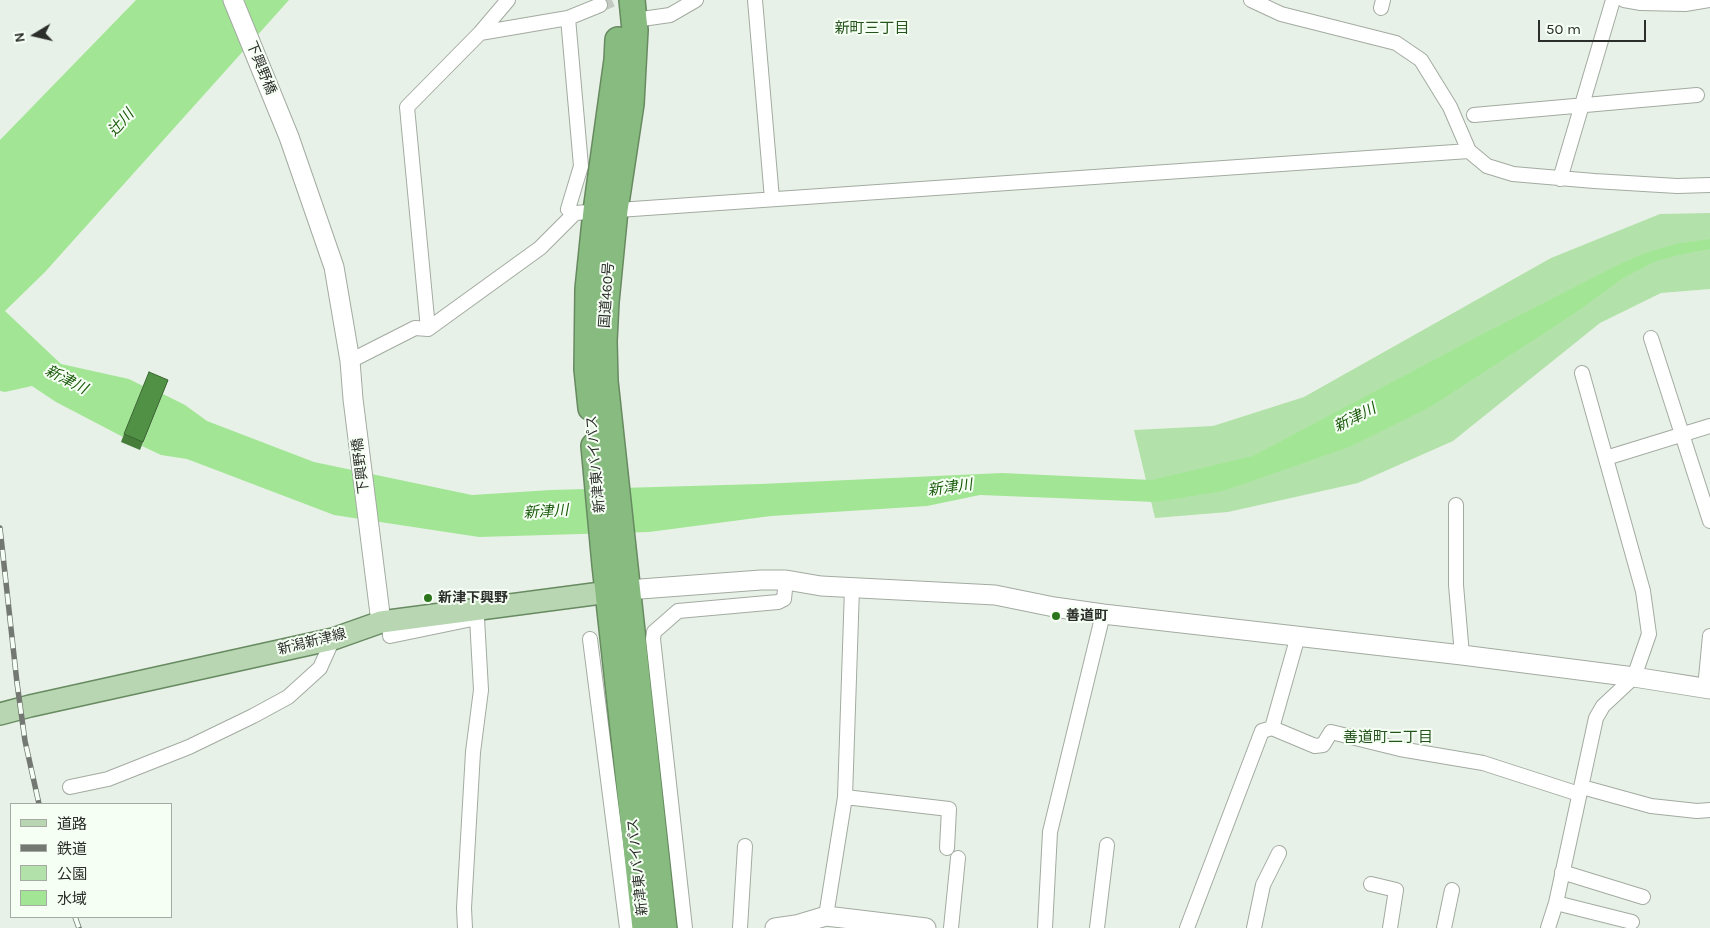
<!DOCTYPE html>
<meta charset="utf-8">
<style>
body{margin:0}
#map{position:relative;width:1710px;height:928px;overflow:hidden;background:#e8f1e7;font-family:Karla,"Noto Sans JP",sans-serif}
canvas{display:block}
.legend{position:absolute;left:10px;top:803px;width:162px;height:115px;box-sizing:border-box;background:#f6fff4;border:1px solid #a5aba3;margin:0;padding:6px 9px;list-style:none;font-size:15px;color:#2b2e2a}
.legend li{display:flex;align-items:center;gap:10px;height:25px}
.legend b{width:25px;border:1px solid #a5aba3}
.north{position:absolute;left:10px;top:10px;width:50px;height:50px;-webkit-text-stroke:4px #f6fff4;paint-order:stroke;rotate:261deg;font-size:14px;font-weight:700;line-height:20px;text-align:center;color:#2b2e2a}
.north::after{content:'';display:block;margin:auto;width:18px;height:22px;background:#2b2e2a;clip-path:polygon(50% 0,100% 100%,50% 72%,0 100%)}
.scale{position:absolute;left:1538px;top:20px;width:108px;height:22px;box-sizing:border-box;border:2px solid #2b2e2a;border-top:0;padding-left:6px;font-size:15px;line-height:18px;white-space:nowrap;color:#2b2e2a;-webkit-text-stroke:4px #f6fff4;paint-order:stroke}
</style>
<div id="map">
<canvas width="1710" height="928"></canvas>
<ul class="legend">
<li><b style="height:6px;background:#b8d6b2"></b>道路</li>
<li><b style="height:6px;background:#737872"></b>鉄道</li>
<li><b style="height:14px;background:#b2e2a9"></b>公園</li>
<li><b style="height:14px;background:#a2e695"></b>水域</li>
</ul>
<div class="north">N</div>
<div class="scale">50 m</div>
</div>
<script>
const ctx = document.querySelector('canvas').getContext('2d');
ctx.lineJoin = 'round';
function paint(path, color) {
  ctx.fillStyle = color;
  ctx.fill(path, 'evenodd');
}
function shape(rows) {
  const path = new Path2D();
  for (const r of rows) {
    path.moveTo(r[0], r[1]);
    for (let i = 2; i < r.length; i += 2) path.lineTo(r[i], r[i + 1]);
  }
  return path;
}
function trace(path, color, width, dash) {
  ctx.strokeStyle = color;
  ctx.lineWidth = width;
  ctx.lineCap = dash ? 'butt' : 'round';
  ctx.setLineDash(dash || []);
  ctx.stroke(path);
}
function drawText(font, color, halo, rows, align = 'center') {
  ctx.font = font + ' Karla,"Noto Sans JP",sans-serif';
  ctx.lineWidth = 4;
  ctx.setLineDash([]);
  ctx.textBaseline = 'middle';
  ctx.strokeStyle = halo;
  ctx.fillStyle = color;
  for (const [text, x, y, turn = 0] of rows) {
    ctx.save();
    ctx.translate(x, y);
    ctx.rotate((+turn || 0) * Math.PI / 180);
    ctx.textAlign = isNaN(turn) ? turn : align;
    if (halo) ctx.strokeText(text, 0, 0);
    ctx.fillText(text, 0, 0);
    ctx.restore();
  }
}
const green = shape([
 [1710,213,1710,289,1661,293,1600,323,1453,441,1358,483,1228,512,1155,518,1134,430,1213,426,1304,397,1551,258,1660,214]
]);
const water = shape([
 [136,0,289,0,45,272,5,311,61,364,129,379,143,386,123,437,56,402,32,386,5,392,0,391,0,140],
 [1710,239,1710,249,1683,254,1656,261,1623,278,1575,313,1430,407,1349,447,1223,491,1155,502,980,495,927,506,771,516,649,532,479,537,334,515,187,459,161,455,142,446,163,394,185,405,207,421,314,462,472,495,551,490,760,484,1002,473,1152,480,1253,456,1479,336,1618,265,1645,253,1676,244]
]);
const streetTunnel = shape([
 [600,5,612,0]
]);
const street = shape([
 [755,0,772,199],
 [1251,0,1281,14,1396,43,1421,60,1450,107,1469,151,1487,166,1513,174,1594,181,1677,186,1710,185],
 [1624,0,1641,3,1685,4,1710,0],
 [1381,8,1383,0],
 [568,18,581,166,568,209,575,213,1469,151],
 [635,20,670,15,696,0],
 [480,33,568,18,600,5],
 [1474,115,1697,95],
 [1560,179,1613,0],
 [428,329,407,107,480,33,508,0],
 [1651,338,1710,521],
 [350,361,415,328,428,329,540,248,575,213],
 [1606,458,1710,426],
 [1456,505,1456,585,1462,655],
 [389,621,390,636,477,618,481,690,473,752,464,908,465,928],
 [590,639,627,928],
 [1705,688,1710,636],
 [1272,728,1315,746,1323,745,1331,732,1400,749,1483,763,1579,794],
 [70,787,108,779,189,747,253,716,288,697,320,668,333,639],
 [1582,787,1651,806,1697,811,1710,810],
 [845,797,949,809,947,848],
 [1562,872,1643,897],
 [1371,884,1396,890,1390,928],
 [1556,903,1632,922],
 [826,916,845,797,852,588],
 [685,928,653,639,654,632,678,611,778,602,784,599,786,580],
 [740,928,745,846],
 [951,928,958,858],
 [1045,928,1050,832,1103,614],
 [1097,928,1107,845],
 [1187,928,1262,731,1272,728,1298,636],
 [1254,928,1263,885,1279,853],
 [1444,928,1452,890],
 [1548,928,1556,903,1596,718,1603,706,1634,677,1649,634,1643,591,1582,373]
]);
const secondary = shape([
 [233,0,289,137,334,267,350,361,353,399,381,622],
 [627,590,761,580,786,580,821,586,995,595,1054,607,1103,614,1462,655,1634,677,1710,689],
 [775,928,796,925,826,916,926,928]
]);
const primary = shape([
 [0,714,30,706,333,639,381,622,624,590]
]);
const highway = shape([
 [632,0,635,30,631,104,615,210,606,302,604,341,605,381,664,928],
 [591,408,587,369,588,289,596,211,617,60,618,40],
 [594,446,605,565,645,928]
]);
const rail = shape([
 [0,528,17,683,25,741,39,804],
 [75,917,79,928]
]);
const wall = shape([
 [168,380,140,450,121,442,124,434]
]);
const building = shape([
 [149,372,168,380,143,442,124,434,149,372]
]);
const markers = [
 [428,598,5,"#2a751b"],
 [1056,616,5,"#2a751b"]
];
const streetNames = [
 ["下興野橋",261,68,68],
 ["国道460号",607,295,-86],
 ["新津東バイパス",596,464,-95],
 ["下興野橋",361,466,-97],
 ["新潟新津線",312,642,-14],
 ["新津東バイパス",638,867,-96]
];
const poiNames = [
 ["新津下興野",438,598],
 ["善道町",1066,616]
];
const neighbourhoodNames = [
 ["新町三丁目",872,29],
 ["善道町二丁目",1388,738]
];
const waterNames = [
 ["辻川",121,123,-48],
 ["新津川",66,380,27],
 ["新津川",1355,418,-27],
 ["新津川",950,488,-8],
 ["新津川",546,512,-4]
];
paint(green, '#b2e2a9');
paint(water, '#a2e695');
trace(streetTunnel, '#c2cac1', 14, [14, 7]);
trace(street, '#a3aba1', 16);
trace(secondary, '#a3aba1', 21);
trace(primary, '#678a61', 24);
trace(highway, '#678a61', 28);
trace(street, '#fff', 14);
trace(secondary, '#fff', 19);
trace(primary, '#b8d6b2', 21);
trace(highway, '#88bb7f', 25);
trace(rail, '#737872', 5.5);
trace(rail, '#f6fff4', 4, [11]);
paint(wall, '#467d3b');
paint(building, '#519145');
trace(building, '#396630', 1);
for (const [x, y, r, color] of markers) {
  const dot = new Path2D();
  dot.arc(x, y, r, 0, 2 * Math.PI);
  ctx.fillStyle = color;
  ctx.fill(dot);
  trace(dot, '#f6fff4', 2);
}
drawText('14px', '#2b2e2a', '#f6fff4', streetNames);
drawText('bold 14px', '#2b2e2a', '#f6fff4', poiNames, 'left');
drawText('15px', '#24531c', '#f6fff4', neighbourhoodNames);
drawText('italic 15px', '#185909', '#f6fff4', waterNames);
</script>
